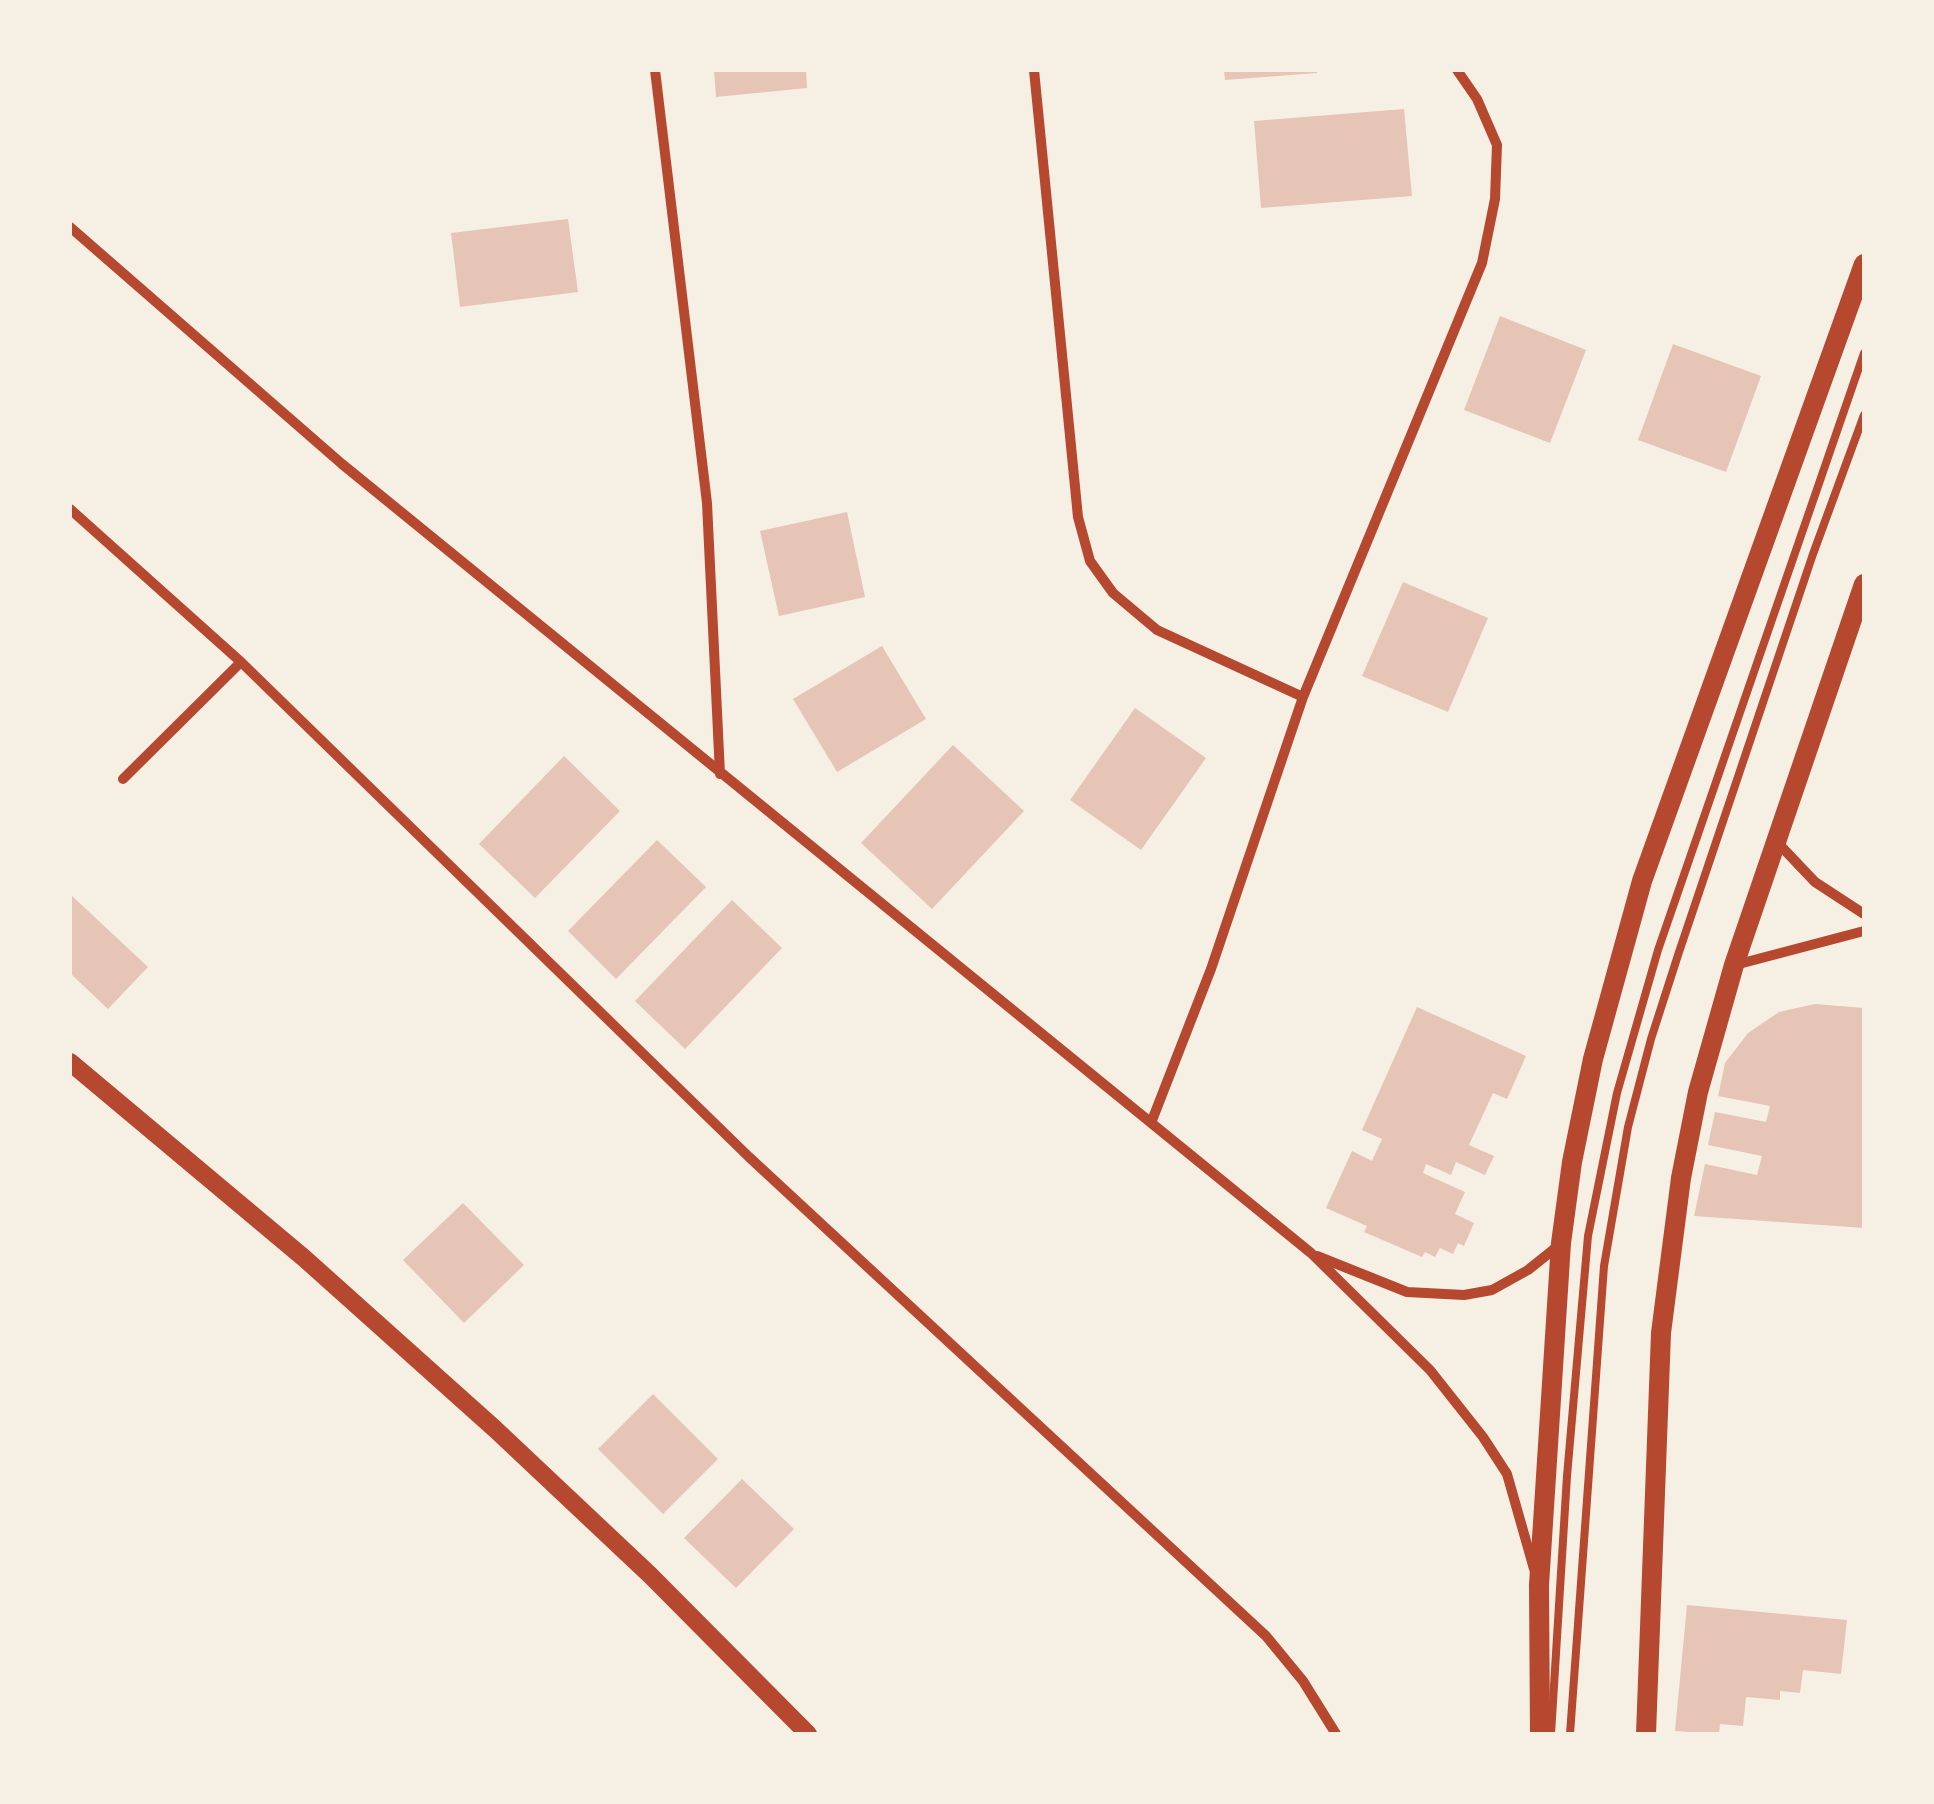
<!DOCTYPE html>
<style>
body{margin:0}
#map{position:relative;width:1934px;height:1804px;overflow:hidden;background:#f6efe4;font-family:"Golos Text",sans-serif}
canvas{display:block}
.frame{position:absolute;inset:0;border:72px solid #f6efe4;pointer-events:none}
</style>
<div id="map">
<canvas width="1934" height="1804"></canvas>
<div class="frame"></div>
</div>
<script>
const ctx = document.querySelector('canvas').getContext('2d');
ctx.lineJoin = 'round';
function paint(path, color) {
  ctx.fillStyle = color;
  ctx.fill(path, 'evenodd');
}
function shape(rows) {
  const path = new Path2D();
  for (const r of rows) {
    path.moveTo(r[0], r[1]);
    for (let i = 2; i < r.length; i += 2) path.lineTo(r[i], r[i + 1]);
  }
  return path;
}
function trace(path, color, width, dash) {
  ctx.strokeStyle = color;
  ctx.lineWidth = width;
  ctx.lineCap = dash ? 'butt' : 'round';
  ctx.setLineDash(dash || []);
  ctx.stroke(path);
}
const building = shape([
 [714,70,806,70,807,88,716,97],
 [1224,70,1317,70,1317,73,1225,80],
 [1404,109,1412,196,1261,208,1254,121],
 [568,219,578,292,460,307,451,233],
 [1500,316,1586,350,1550,443,1464,410],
 [1673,344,1761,376,1726,472,1638,440],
 [847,512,865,597,779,616,760,531],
 [1403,582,1488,618,1448,712,1362,676],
 [882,646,926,719,837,772,793,699],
 [1135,708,1206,758,1141,850,1070,800],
 [953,745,1024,811,932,909,861,843],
 [564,756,620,811,535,898,479,844],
 [657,840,706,887,616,979,568,931],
 [70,894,148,967,108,1009,70,973],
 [732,900,782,948,685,1049,635,1001],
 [1815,1004,1864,1008,1864,1228,1694,1216,1705,1164,1757,1175,1762,1156,1708,1145,1715,1112,1766,1122,1770,1106,1718,1096,1725,1063,1748,1033,1779,1012],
 [1417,1007,1526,1056,1507,1099,1493,1093,1469,1145,1494,1156,1485,1175,1456,1162,1451,1175,1426,1164,1423,1173,1465,1192,1455,1214,1474,1223,1464,1246,1458,1243,1453,1254,1440,1248,1435,1257,1425,1252,1422,1257,1364,1232,1367,1226,1326,1208,1352,1151,1372,1161,1382,1139,1362,1130],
 [463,1203,524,1265,464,1323,403,1260],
 [653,1394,718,1459,663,1514,598,1449],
 [742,1479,794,1529,736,1588,684,1538],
 [1687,1605,1847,1620,1841,1674,1803,1670,1800,1693,1780,1691,1780,1700,1746,1697,1743,1726,1720,1724,1719,1734,1675,1731]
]);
const service = shape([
 [1551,1734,1567,1476,1588,1236,1617,1093,1658,950,1864,353],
 [1570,1734,1604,1266,1628,1127,1651,1039,1679,952,1813,554,1864,415]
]);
const minor = shape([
 [655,70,707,503,720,774],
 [1034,70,1078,517,1090,561,1113,593,1157,630,1303,697],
 [70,227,342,464,1311,1253,1430,1370,1483,1437,1507,1474,1534,1569],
 [70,509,241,662,749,1157,1266,1636,1303,1681,1336,1734],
 [123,779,241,662],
 [1777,842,1815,882,1864,914],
 [1735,965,1864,931],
 [1151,1123,1211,969,1303,697,1482,263,1495,199,1497,145,1477,99,1457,70],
 [1317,1256,1407,1292,1464,1295,1492,1290,1528,1270,1558,1246]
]);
const tertiary = shape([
 [70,1062,304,1258,495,1429,650,1575,808,1734]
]);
const secondary = shape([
 [1540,1734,1539,1585,1561,1243,1572,1162,1593,1059,1642,881,1864,264],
 [1646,1734,1661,1333,1681,1178,1698,1092,1734,965,1864,584]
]);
paint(building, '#e6c5b7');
trace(service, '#b5482f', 8);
trace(minor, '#b5482f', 10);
trace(tertiary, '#b5482f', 18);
trace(secondary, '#b5482f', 20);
</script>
